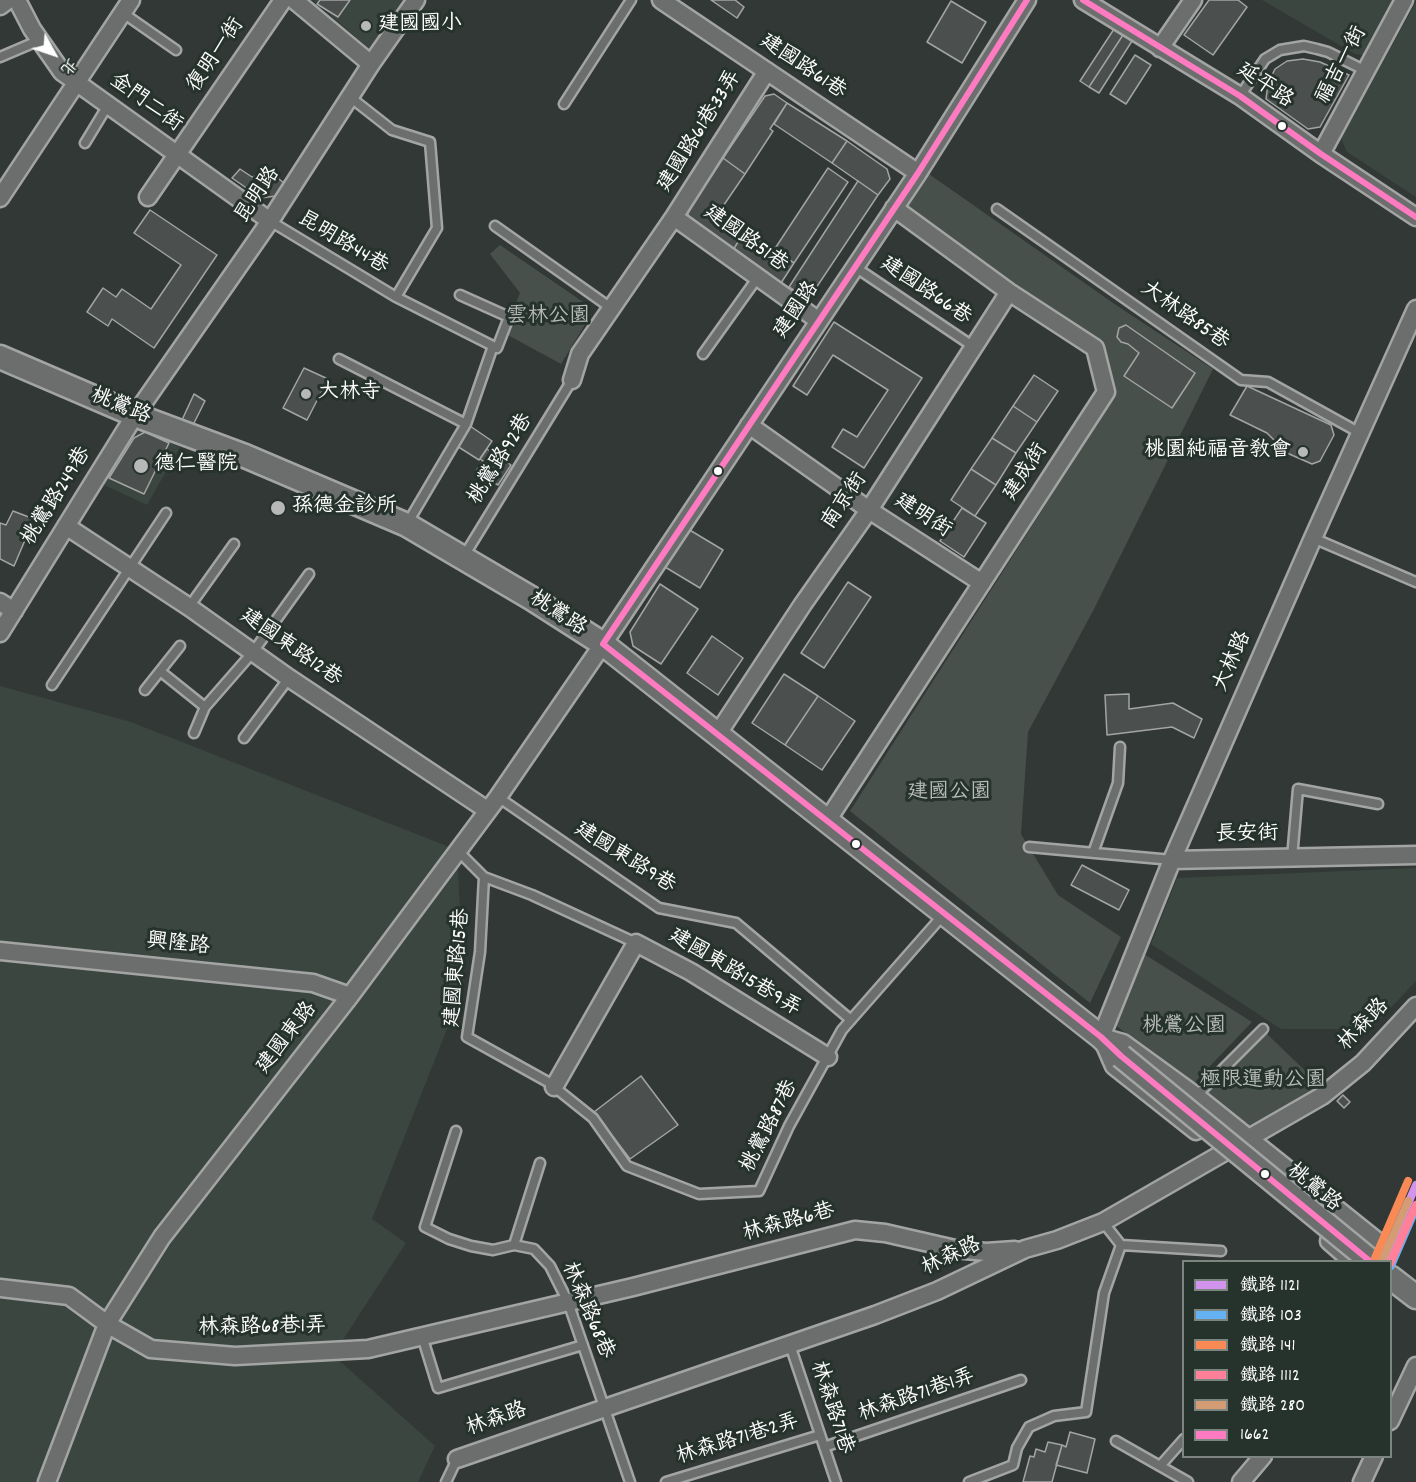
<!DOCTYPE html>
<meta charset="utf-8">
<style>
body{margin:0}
#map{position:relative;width:1416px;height:1482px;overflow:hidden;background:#323835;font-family:Dekko,"LXGW WenKai TC",sans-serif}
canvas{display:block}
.legend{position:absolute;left:1182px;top:1260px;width:210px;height:198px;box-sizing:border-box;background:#26332d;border:2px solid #7d8581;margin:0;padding:8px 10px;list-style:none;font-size:18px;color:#fff}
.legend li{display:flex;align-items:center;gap:12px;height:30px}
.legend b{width:30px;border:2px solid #7d8581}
.north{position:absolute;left:24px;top:24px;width:60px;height:60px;-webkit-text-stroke:4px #26332d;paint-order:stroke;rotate:130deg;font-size:16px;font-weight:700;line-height:24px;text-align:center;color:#fff}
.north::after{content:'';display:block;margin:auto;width:21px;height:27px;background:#fff;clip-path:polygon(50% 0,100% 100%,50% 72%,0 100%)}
</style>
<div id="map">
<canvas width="1416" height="1482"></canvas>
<ul class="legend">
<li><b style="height:8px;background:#d193ec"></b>鐵路 1121</li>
<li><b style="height:8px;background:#66b1f2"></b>鐵路 103</li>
<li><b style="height:8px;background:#f98a56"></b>鐵路 141</li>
<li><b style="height:8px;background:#ff8098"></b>鐵路 1112</li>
<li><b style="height:8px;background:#d39c74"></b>鐵路 280</li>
<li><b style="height:8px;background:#fe7ac1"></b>1662</li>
</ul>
<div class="north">北</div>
</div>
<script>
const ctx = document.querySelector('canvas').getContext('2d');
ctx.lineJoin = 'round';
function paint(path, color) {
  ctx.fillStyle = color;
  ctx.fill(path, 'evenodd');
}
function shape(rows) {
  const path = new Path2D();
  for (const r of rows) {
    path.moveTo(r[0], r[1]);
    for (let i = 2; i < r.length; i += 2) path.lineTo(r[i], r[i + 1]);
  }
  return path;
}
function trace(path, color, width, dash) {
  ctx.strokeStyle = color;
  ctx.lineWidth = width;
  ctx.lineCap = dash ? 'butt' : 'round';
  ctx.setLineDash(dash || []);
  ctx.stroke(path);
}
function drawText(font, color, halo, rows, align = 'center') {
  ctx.font = font + ' Dekko,"LXGW WenKai TC",sans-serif';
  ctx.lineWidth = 6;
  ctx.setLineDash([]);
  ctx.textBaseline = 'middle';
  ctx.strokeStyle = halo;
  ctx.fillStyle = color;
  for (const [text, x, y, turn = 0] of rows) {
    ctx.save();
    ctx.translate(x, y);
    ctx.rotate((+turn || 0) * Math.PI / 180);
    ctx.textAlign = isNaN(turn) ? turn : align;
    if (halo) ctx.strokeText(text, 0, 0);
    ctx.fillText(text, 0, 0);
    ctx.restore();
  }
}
const built = shape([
 [313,0,404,0,373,52],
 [1262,0,1393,0,1363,55,1355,54],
 [1416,2,1416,197,1347,152,1341,138],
 [136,428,180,447,147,505,102,484],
 [0,686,131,722,457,850,464,986,372,1219,406,1243,333,1355,435,1446,418,1482,0,1482],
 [1416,868,1416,981,1371,1029,1281,1029,1151,944,1177,878]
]);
const green = shape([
 [929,174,1116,305,1213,369,1094,609,1028,732,1021,834,1058,895,1121,937,1090,1003,850,811,1115,396,1104,344,905,211],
 [500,245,586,304,589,318,561,364,504,333,520,293,490,254],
 [1144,954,1252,1022,1192,1085,1114,1024],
 [1266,1033,1320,1085,1251,1130,1204,1094]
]);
const building = shape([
 [320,0,350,0,338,17,317,4,320,0],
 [711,0,735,0,744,7,737,18,711,0],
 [1209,0,1238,0,1247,7,1213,55,1184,35,1209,0],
 [951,1,986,22,962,63,927,42,951,1],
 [1114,29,1123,35,1089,87,1080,81,1114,29],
 [1123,35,1132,41,1099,93,1089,87,1123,35],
 [1135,55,1151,65,1126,104,1110,94,1135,55],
 [1303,59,1320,62,1349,75,1320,127,1308,129,1266,99,1268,83,1275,69,1287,61,1303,59],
 [774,94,787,103,770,129,773,131,745,174,723,158,765,96,774,94],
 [787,103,847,141,832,163,774,124,787,103],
 [847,141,887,169,890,179,878,195,832,163,847,141],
 [723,158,745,174,719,212,745,231,733,250,690,222,687,211,723,158],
 [265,168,284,183,276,196,261,198,232,178,240,169,252,177,264,174,265,168],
 [828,168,848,182,794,263,774,250,828,168],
 [858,181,878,195,812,294,803,296,789,287,858,181],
 [150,210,217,255,154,348,112,319,108,326,87,312,103,288,116,297,122,289,151,309,181,265,134,233,150,210],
 [745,231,794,263,781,283,733,250,745,231],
 [834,322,922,378,864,468,832,447,843,429,857,437,888,390,833,355,807,395,793,386,834,322],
 [1126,325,1195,373,1172,408,1124,376,1139,353,1128,344,1121,342,1117,337,1119,328,1126,325],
 [304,368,328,379,307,420,283,408,304,368],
 [1034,375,1058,391,1037,422,1013,406,1034,375],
 [1247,386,1331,425,1334,435,1320,461,1312,464,1287,453,1267,433,1230,415,1247,386],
 [194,394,205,401,193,425,182,420,194,394],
 [1013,406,1037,422,1016,453,992,438,1013,406],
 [470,426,492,441,479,460,457,446,470,426],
 [145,432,169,443,144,494,109,478,134,438,145,432],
 [992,438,1016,453,996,485,971,469,992,438],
 [487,449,511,465,498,485,476,471,483,461,480,459,487,449],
 [971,469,996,485,975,516,951,500,971,469],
 [962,508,986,523,964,557,940,541,962,508],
 [13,511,34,519,14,566,0,559,0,523,6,525,13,511],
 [688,529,723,550,700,588,665,567,688,529],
 [848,582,871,597,824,668,801,653,848,582],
 [660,584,698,609,661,664,633,646,630,632,660,584],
 [712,636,743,658,718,695,687,673,712,636],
 [784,674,818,696,785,745,752,723,784,674],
 [1129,694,1129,709,1173,703,1202,719,1194,738,1172,727,1107,735,1105,695,1129,694],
 [818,696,855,721,822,770,785,745,818,696],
 [1082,865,1129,890,1119,910,1071,885,1082,865],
 [641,1076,678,1125,630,1159,594,1112,641,1076],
 [1343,1095,1350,1102,1344,1108,1337,1101,1343,1095],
 [1070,1432,1095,1439,1087,1473,1056,1465,1062,1445,1066,1447,1070,1432],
 [1048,1442,1062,1445,1052,1482,1023,1482,1030,1456,1034,1457,1036,1449,1045,1452,1048,1442]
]);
const service = shape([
 [123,13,176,50],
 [0,57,40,40],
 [1240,96,1265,59,1280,50,1304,46,1317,49,1328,52,1366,71],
 [350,97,392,130,430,142,437,228,396,297],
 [564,104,631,0],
 [85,143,108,105],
 [997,209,1241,380,1268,382,1360,433],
 [270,221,396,297,493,346],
 [495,226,611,308],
 [855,267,974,347],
 [460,295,509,317,497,348,493,346],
 [703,354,758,277],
 [339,359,466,424],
 [407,524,466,424,493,346],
 [1313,538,1416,582],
 [464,556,572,380],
 [189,607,234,544],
 [160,671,205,707],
 [52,685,166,513],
 [145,690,180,646],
 [194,733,205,707,253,652,309,574],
 [244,738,289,678],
 [498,797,659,908,736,923,851,1020],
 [1029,847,1172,860],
 [457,850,484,877,480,952,467,1037,548,1082,593,1118,627,1166,699,1194,759,1191,789,1126,842,1030,944,914],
 [1093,853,1118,783,1120,747],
 [1292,858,1298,789,1378,804],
 [484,877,532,895,636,943],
 [1196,1096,1263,1029],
 [456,1131,425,1227,449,1239,471,1246,493,1250,514,1245,534,1249,550,1266,568,1302,630,1482],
 [514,1245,540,1163],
 [1121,1245,1221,1251],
 [422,1336,438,1388,583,1345],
 [790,1345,836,1482],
 [1116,1441,1188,1482],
 [824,1447,1021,1380],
 [1160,1466,1184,1439],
 [446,1482,457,1459],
 [666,1482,820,1435],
 [969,1482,1013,1465,1017,1448,1029,1427,1054,1416,1086,1412,1104,1293,1121,1245,1103,1222]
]);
const minor = shape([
 [17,0,32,29,62,72,270,221],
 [294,0,371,64],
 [661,0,918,173],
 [1083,0,1240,96,1321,154,1416,217],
 [0,6,8,0],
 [1160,48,1193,0],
 [1321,154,1404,0],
 [148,197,283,0],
 [0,198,131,0],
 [674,217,819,321],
 [572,380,580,354,674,217,767,71],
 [749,425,869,510,982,583],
 [66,526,189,607,289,678,487,810],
 [0,602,14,611],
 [0,633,135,415,270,221,371,64,416,0],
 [717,735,803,604,869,510,1009,292],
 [827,821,1106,392,1095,348,1009,292,894,208],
 [1172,860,1416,855],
 [0,951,313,983,350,996],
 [1101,1037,1172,860,1313,538,1416,309],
 [1102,1037,1123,1043,1196,1096,1377,1241,1368,1262],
 [1104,1043,1114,1066,1196,1131],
 [554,1087,636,943,691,972,828,1057],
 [1329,1241,1353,1262],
 [0,1288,69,1296,107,1324,151,1349,235,1356,368,1349,633,1287,855,1230,885,1233,955,1249,986,1252,1015,1250],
 [1390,1421,1416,1366],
 [457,1459,875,1315,937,1291,1025,1249,1057,1240,1103,1222,1322,1096,1363,1063,1416,1006],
 [47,1482,107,1324,162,1237,350,996,498,797,603,644,918,173,1027,0],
 [1241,1482,1263,1456],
 [1362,1482,1374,1456]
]);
const secondary = shape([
 [0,357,135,415,245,456,407,525,531,598,603,644,1101,1037,1121,1056],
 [1390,1277,1416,1297]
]);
const secondaryBridge = shape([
 [1121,1056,1372,1262]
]);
const bus1 = shape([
 [1083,0,1240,96,1321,154,1416,217],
 [603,644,1101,1037,1121,1056,1371,1262],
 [603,644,918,173,1027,0]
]);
const rail1 = shape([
 [1383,1262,1416,1185]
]);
const rail2 = shape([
 [1391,1266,1416,1208]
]);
const rail3 = shape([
 [1375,1258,1408,1181]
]);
const rail4 = shape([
 [1390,1264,1416,1205]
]);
const rail5 = shape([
 [1382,1261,1408,1201]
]);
const markers = [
 [366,26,6,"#b7b9b8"],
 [1282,126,5,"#fff"],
 [306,394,6,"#b7b9b8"],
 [1303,452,6,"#b7b9b8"],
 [141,466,8,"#b7b9b8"],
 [718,471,5,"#fff"],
 [278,508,8,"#b7b9b8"],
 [856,844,5,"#fff"],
 [1265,1174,5,"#fff"]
];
const poiNames = [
 ["建國國小",378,26],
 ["大林寺",318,394],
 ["桃園純福音教會",1291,452,"right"],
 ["德仁醫院",154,466],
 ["孫德金診所",292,508]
];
const streetNames = [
 ["復明一街",217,56,-56],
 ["福吉一街",1343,66,-62],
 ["建國路61巷",802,68,34],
 ["延平路",1264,87,34],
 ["金門二街",145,104,36],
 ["建國路61巷33弄",701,132,-58],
 ["昆明路",259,196,-56],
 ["建國路51巷",745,240,36],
 ["昆明路44巷",342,244,31],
 ["建國路66巷",925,292,34],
 ["建國路",798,311,-56],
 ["大林路85巷",1184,317,35],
 ["桃鶯路",120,408,22],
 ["桃鶯路92巷",502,460,-58],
 ["建成街",1027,473,-57],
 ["桃鶯路249巷",58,497,-58],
 ["南京街",846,502,-56],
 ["建明街",922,517,33],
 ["桃鶯路",557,615,33],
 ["建國東路12巷",290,649,35],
 ["大林路",1234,662,-66],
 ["長安街",1247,836,-1],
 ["建國東路9巷",624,859,32],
 ["興隆路",178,946,6],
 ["建國東路15巷",459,968,-85],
 ["建國東路15巷9弄",734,974,31],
 ["林森路",1365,1026,-46],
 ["建國東路",288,1039,-52],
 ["桃鶯路87巷",771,1127,-63],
 ["桃鶯路",1313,1189,39],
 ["林森路6巷",789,1224,-15],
 ["林森路",952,1258,-25],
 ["林森路68巷",586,1311,67],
 ["林森路68巷1弄",262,1329,-1],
 ["林森路71巷1弄",917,1397,-19],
 ["林森路71巷",830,1408,72],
 ["林森路",497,1421,-19],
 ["林森路71巷2弄",738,1441,-17]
];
const parkNames = [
 ["雲林公園",548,318],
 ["建國公園",949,794],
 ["桃鶯公園",1184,1028],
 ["極限運動公園",1263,1082]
];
paint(built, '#3b4640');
paint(green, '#47504b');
paint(building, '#4b4f4d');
trace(building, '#a3a5a4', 1.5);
trace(service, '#a3a5a4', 13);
trace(minor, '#a3a5a4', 21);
trace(secondary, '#a3a5a4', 27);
trace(service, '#6b6e6d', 8);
trace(minor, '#6b6e6d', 16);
trace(secondary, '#6b6e6d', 22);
trace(secondaryBridge, '#a3a5a4', 27, []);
trace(secondaryBridge, '#6b6e6d', 22);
trace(bus1, '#fe7ac1', 6);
trace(rail1, '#d193ec', 8);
trace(rail2, '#66b1f2', 8);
trace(rail3, '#f98a56', 8);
trace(rail4, '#ff8098', 8);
trace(rail5, '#d39c74', 8);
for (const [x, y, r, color] of markers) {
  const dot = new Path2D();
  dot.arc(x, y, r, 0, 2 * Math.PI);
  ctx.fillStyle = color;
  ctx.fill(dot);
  trace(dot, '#26332d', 2);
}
drawText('21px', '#fff', '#26332d', poiNames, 'left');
drawText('21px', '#fff', '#26332d', streetNames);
drawText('21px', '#b7bbb9', '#26332d', parkNames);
</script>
